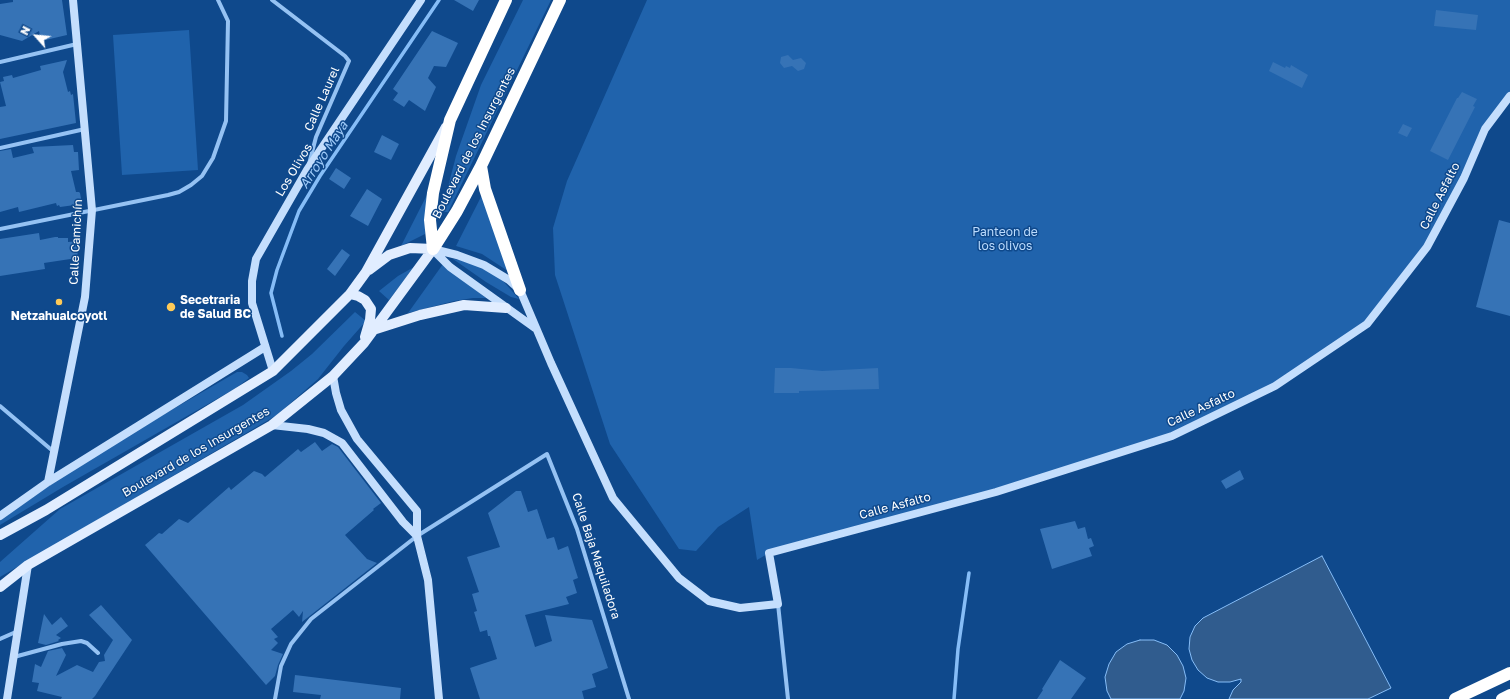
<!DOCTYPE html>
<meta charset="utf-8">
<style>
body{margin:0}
#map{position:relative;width:1510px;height:699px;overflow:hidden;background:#0f498c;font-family:"Golos Text",sans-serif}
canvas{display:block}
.north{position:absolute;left:16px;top:16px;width:40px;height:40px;-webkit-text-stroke:3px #0f498c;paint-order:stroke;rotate:297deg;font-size:11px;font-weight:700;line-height:16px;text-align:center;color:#fff}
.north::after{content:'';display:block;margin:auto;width:14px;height:18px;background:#fff;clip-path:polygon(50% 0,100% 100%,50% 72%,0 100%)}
</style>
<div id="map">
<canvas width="1510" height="699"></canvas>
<div class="north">N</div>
</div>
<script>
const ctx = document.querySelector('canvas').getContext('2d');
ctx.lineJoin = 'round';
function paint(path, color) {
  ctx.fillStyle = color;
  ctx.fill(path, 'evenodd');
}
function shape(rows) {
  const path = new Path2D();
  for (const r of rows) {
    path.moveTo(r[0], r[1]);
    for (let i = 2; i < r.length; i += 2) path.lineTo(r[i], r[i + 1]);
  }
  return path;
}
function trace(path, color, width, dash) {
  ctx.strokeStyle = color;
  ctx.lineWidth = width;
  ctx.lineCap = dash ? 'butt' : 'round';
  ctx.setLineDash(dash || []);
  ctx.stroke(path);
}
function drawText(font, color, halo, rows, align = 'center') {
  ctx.font = font + ' "Golos Text",sans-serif';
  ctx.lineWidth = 3;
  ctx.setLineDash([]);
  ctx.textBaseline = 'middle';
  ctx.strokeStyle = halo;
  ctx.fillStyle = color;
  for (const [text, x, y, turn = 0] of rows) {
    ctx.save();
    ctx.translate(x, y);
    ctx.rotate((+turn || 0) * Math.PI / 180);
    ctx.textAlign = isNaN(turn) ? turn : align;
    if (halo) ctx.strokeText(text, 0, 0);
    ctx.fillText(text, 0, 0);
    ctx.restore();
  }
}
const green = shape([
 [523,0,551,0,451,206,448,212,444,212,443,206,456,156,481,85],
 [647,0,1510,0,1510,96,1485,129,1427,247,1367,324,1275,386,1172,436,996,492,769,553,757,560,749,507,718,527,696,551,679,549,610,444,555,275,553,228,567,181],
 [189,30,198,170,122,175,113,35],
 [431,187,425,220,425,234,401,246],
 [483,193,511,273,482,254,456,246],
 [453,259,462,260,485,268,504,282,519,299,511,297,486,282],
 [443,264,486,298,473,298,454,301,408,313],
 [414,267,389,300,379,291,398,276],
 [355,312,366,321,344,346,318,379,277,415,0,577,0,562,60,509,243,405,291,371,312,354],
 [237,372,242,372,247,375,249,378,236,388,63,487,0,525,0,520,53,483,149,423]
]);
const water = shape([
 [1322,556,1391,688,1368,699,1229,699,1233,690,1241,682,1241,679,1230,682,1218,682,1207,678,1198,670,1192,660,1189,649,1190,637,1195,626,1203,618,1322,556],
 [1140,640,1154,640,1167,645,1177,655,1183,666,1186,678,1184,691,1180,699,1111,699,1107,691,1105,677,1109,664,1116,652,1127,644,1140,640]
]);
const stream = shape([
 [282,336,271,293,277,270,299,211,320,176,439,0],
 [954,699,958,649,969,573]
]);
const building = shape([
 [13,0,62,0,67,35,41,41,39,31,22,41,0,35,0,4,13,2],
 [454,0,479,0,473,11],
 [1436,10,1478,15,1476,30,1434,26],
 [432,31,458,43,446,67,434,66,428,78,436,87,425,111,409,100,404,107,393,100,398,93,393,89],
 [788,55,793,60,801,58,806,63,804,69,798,71,792,66,784,68,780,63,781,57],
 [67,60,63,72,68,92,70,91,71,95,73,94,76,123,0,139,0,107,6,106,0,82,4,81,3,77,12,75,13,78,41,70,40,66],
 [1273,62,1285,68,1286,66,1290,68,1291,65,1308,75,1302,88,1269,71],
 [1462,92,1477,99,1473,106,1475,107,1448,160,1430,151,1457,98,1458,98],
 [1403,124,1412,128,1407,137,1398,133],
 [382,135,399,144,391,160,374,152],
 [73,145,74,152,78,152,79,170,71,171,76,192,79,192,80,193,82,204,60,207,59,205,57,206,56,203,19,212,18,207,0,212,0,151,11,149,13,158,34,153,32,147],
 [336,168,351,178,344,189,329,179],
 [367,189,382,199,368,226,350,216],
 [1499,220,1510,223,1510,316,1476,307],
 [39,233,40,240,55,237,58,237,58,238,68,238,68,242,79,241,77,258,44,263,45,269,0,276,0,239],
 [342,249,350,255,335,276,327,269],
 [775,368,791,368,822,371,878,368,879,389,799,391,799,393,774,393],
 [315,442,322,451,332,444,338,447,381,503,373,509,374,510,345,535,367,559,377,563,302,622,303,611,299,617,293,610,271,629,278,637,274,639,278,643,271,650,283,654,278,665,275,676,266,685,145,545,159,533,162,534,179,519,188,523,229,487,231,490,254,471,262,474,265,477,298,449,301,452],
 [1240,470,1244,479,1226,489,1221,481],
 [516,491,521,491,528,512,537,509,547,539,554,537,558,550,568,546,578,578,573,580,577,593,566,597,569,604,525,615,535,647,552,641,545,615,592,620,608,668,592,674,596,687,582,691,584,699,480,699,470,668,497,659,490,636,488,636,487,630,480,632,474,612,477,611,472,594,479,592,467,557,500,547,488,513],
 [1075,521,1078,529,1085,527,1088,539,1091,538,1094,546,1089,548,1092,556,1052,569,1040,529],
 [101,605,132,640,95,696,92,699,61,699,62,697,37,691,39,683,32,682,35,664,41,667,48,651,62,648,66,655,56,676,77,665,93,672,99,662,105,661,104,655,113,640,89,615],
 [44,614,52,625,61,617,68,626,56,635,61,638,58,640,59,641,46,645,38,643],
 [1060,660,1086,678,1071,699,1037,699,1043,690,1042,689],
 [295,675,401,688,400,699,320,699,321,695,293,692]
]);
const street = shape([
 [272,0,345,56,349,61,316,137,309,164],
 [0,62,77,44],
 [0,148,85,129],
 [0,229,168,195,179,192,191,185,202,176,213,158,226,121,228,21,218,0],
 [0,406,54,452],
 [778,604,788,699],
 [0,639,18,631],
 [14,657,62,644,81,641,87,643,98,653],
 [275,699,281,666,291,644,311,619,417,536,547,454,577,529,629,699]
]);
const secondary = shape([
 [433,249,457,255,484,265,509,280,520,290,551,363,613,498,679,578,709,601,740,608,778,604,769,553,996,492,1172,436,1275,386,1367,324,1427,247,1464,178,1485,129,1510,96],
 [433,250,450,267,535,328],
 [273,371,252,303,252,281,256,259,307,170,421,0],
 [333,376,336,393,341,410,357,439,417,511,417,536,428,580,439,699],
 [272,425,308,429,324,433,342,443,403,522,417,536],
 [48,482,85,297,92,210,73,0],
 [0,516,48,482,265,347],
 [7,699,28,565]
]);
const primary = shape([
 [369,270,389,255,410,248,433,249],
 [350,294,358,296,365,300,371,309,370,320,365,337],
 [373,330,420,315,464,305,506,308],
 [0,535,46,510,273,371,350,294,366,272,446,127],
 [0,587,28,565,272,425,333,376,364,343,433,249]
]);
const highway = shape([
 [481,166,485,189,520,290],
 [433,249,457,211,481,166,560,0],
 [433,249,430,220,433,193,450,120,506,0],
 [1455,699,1510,673],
 [1502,699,1510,695]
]);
const markers = [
 [59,302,4,"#ffca57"],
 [171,307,5,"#ffca57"]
];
const streetNames = [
 ["Calle Laurel",322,99,-66],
 ["Boulevard de los Insurgentes",474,143,-63],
 ["Los Olivos",294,170,-59],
 ["Calle Asfalto",1440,196,-63],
 ["Calle Camichín",76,242,-87],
 ["Calle Asfalto",1201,408,-25],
 ["Boulevard de los Insurgentes",196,452,-30],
 ["Calle Asfalto",895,506,-15],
 ["Calle Baja Maquiladora",596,556,72]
];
const parkNames = [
 ["Panteon de",1005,232],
 ["los olivos",1005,246]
];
const poiNames = [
 ["Secetraria",180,300],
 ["de Salud BC",180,314],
 ["Netzahualcoyotl",59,316,"center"]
];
const waterNames = [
 ["Arroyo Maya",324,155,-57]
];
paint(green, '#2063ac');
paint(water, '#305c8e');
trace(water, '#86bdf7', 1);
trace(stream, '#86bdf7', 3.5);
paint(building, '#3673b6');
trace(street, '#95c2f3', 4);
trace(secondary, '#c4defd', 8);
trace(primary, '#e1edff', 10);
trace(highway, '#fff', 12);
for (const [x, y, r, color] of markers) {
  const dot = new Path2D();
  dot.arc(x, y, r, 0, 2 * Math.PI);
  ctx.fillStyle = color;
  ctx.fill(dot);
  trace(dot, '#0f498c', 1.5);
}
drawText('12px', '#fff', '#0f498c', streetNames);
drawText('12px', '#bcdcfe', '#0f498c', parkNames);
drawText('bold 12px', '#fff', '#0f498c', poiNames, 'left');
drawText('italic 13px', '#a0ccfa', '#0f498c', waterNames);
</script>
